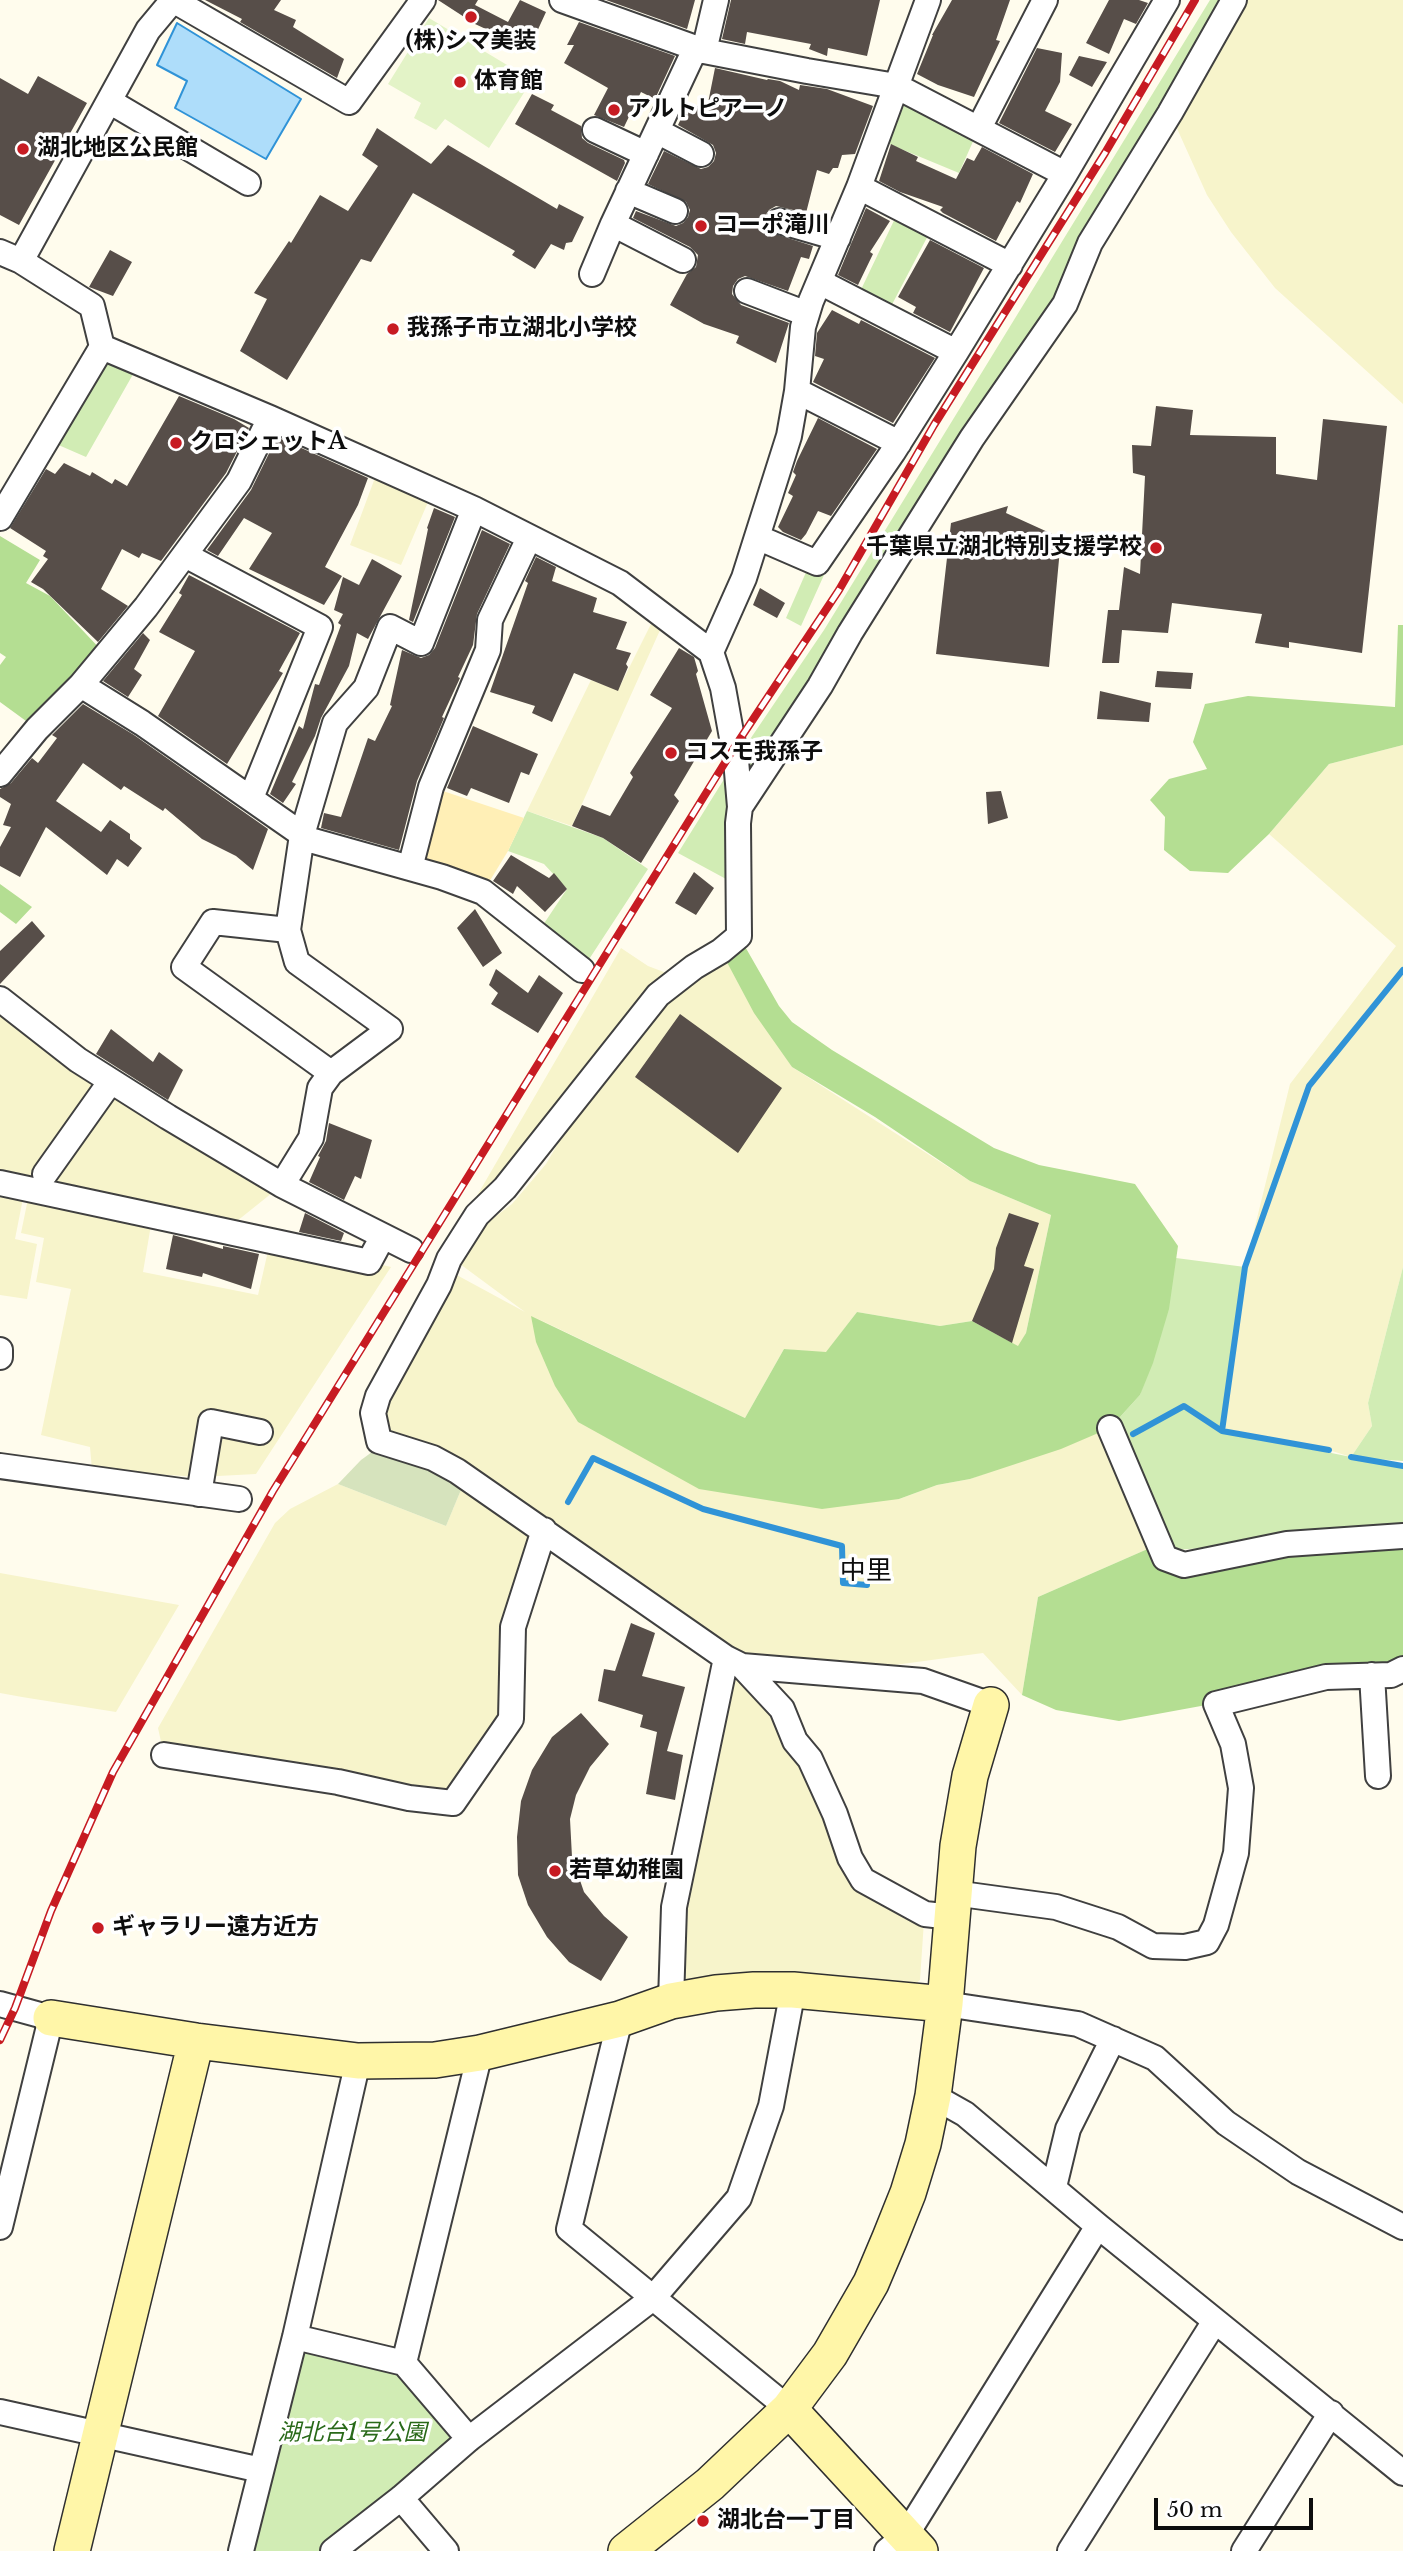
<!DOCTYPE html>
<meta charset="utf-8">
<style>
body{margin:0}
#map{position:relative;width:1403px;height:2551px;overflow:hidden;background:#fffced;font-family:"Libre Baskerville",serif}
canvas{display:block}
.scale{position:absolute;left:1154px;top:2498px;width:159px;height:32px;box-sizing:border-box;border:4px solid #0d0d0d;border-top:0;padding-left:9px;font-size:21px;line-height:24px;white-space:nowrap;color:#0d0d0d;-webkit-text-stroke:5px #fff;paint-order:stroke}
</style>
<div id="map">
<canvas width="1403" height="2551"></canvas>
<div class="scale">50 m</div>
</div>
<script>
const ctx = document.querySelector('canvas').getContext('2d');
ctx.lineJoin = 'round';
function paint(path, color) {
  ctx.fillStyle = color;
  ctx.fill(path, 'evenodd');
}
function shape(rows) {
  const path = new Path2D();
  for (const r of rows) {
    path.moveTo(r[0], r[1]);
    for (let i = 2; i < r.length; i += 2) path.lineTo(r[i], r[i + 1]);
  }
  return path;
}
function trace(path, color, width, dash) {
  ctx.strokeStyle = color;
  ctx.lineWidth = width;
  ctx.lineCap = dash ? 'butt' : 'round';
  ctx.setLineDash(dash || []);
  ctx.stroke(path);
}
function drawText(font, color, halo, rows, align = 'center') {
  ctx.font = font + ' "Libre Baskerville","Noto Sans JP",serif';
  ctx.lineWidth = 7;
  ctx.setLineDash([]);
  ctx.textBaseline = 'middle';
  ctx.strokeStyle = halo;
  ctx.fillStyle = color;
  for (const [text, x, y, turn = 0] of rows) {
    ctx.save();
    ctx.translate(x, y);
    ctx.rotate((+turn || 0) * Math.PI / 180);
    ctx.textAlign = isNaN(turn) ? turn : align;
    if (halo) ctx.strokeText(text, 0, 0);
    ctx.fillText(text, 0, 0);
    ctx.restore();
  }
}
const farmland = shape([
 [1234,0,1403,0,1403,404,1275,288,1231,232,1207,195,1170,113],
 [376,475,428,502,401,565,350,545],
 [652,622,661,628,572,826,527,811,591,680,618,690],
 [1403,745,1403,1267,1368,1403,1372,1426,1351,1457,1329,1450,1222,1431,1245,1267,1290,1084,1396,946,1269,834,1329,764],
 [621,948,648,966,677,977,721,951,792,1067,970,1181,1051,1215,1026,1333,1019,1347,972,1321,940,1326,857,1312,826,1353,784,1349,745,1418,532,1316,899,1499,937,1485,970,1479,1110,1428,1159,1544,1038,1597,1022,1695,983,1653,880,1667,753,1656,740,1651,537,1518,390,1439,381,1420,385,1400,453,1273,525,1312,460,1264,484,1225,512,1204,546,1164,602,1068,496,1187,471,1206],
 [0,999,282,1185,232,1225,26,1183,15,1239,37,1244,27,1299,0,1295],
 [29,1194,152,1219,143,1272,258,1295,271,1238,391,1267,256,1474,199,1477,92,1470,90,1447,41,1435,71,1289,36,1282,44,1238,21,1233],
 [338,1484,446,1526,463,1485,525,1526,531,1541,511,1719,453,1803,164,1755,158,1728,275,1523,290,1509],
 [0,1573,179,1605,116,1712,22,1697,0,1693],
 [741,1679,760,1701,789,1743,814,1785,831,1837,924,1921,920,1980,911,1987,695,1986,679,1974,679,1929,729,1682]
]);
const green = shape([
 [1210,0,1234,0,1206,52,740,807,739,886,678,853,736,760,824,630],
 [896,86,979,128,959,173,877,139],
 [900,208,933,226,886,316,856,300],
 [102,347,140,362,86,457,47,440],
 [807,570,824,575,801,626,786,618],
 [527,811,603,838,648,869,582,970,537,934,567,889,544,864,508,851],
 [1176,1258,1245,1267,1223,1431,1351,1457,1372,1426,1368,1403,1403,1267,1403,1461,1362,1458,1403,1466,1403,1535,1173,1550,1110,1428,1140,1395],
 [295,2337,404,2363,469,2439,333,2551,241,2551]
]);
const forest = shape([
 [0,536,40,560,26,583,50,596,105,654,37,729,0,702,0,665,6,657,0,653],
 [1398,625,1403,625,1403,745,1329,764,1269,834,1228,873,1190,871,1164,850,1165,817,1150,800,1169,779,1207,769,1193,742,1205,704,1248,696,1395,707],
 [0,884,32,907,16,924,0,912],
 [739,936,779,1006,792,1022,832,1050,994,1148,1039,1165,1135,1184,1178,1246,1169,1309,1153,1363,1140,1395,1110,1428,1061,1449,970,1479,937,1485,899,1499,822,1509,699,1489,578,1422,555,1386,536,1342,531,1316,745,1418,784,1349,826,1352,857,1312,940,1326,972,1321,1018,1346,1026,1333,1051,1215,970,1181,875,1117,792,1067,754,1013,721,951],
 [1403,1536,1403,1669,1119,1721,1056,1710,1022,1695,1038,1597,1159,1544,1165,1558]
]);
const sand = shape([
 [431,787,524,818,508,851,483,892,410,868]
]);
const cemetery = shape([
 [372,1452,428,1465,463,1485,446,1526,338,1484,361,1460]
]);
const pitch = shape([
 [429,18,532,80,489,148,445,119,436,130,414,118,421,103,388,84]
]);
const water = shape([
 [177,23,301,99,266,159,175,108,187,81,157,65,177,23]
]);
const stream = shape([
 [1222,1431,1245,1267,1309,1086,1403,970],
 [1133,1434,1184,1406,1222,1431,1329,1450],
 [1351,1457,1403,1466],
 [568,1502,593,1458,703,1509,842,1546,843,1583,867,1585]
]);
const building = shape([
 [205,0,281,0,274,10,296,20,293,27,344,59,337,78,240,22,242,19],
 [438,0,478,0,475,5,508,22,520,0,546,12,529,49,475,24],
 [606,0,695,0,687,29],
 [731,0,880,0,867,56,828,48,827,56,809,49,811,44,747,32,745,44,722,39],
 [952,0,1010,0,996,40,1000,41,974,97,938,85,917,74,933,35,932,35],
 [1109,0,1139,0,1148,3,1136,24,1124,19,1109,54,1086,43],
 [579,22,675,56,655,99,641,92,624,127,594,115,608,88,564,63,574,45,567,45],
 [1037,48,1062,53,1060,82,1045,111,1072,124,1055,152,999,123],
 [1079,56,1107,62,1092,87,1069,75],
 [715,68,767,80,768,79,780,81,799,90,800,85,827,89,873,106,855,154,842,155,838,168,833,168,829,174,817,170,806,213,776,206,769,210,765,216,764,224,769,232,813,246,809,259,801,257,788,291,745,276,738,279,733,286,732,294,741,305,789,323,776,363,736,343,739,336,704,324,670,305,687,274,696,267,698,255,690,247,633,218,636,211,676,226,683,223,688,217,690,210,686,202,648,184,664,151,701,169,708,167,714,161,716,153,713,145,678,125,688,104,707,108],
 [38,76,87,103,19,225,0,215,0,78,28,94],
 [532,94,554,105,551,110,581,126,582,138,588,143,624,160,625,163,617,181,515,124],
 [377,128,431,164,448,145,557,209,559,204,584,217,572,242,566,243,564,250,551,244,535,269,512,255,515,251,413,193,371,262,361,259,287,380,240,351,267,299,254,293,289,241,291,243,320,195,348,211,378,166,362,155],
 [891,144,918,157,916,161,956,179,967,158,974,161,982,147,1033,174,1020,203,1017,201,996,241,943,213,940,210,943,207,900,192,879,181],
 [866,208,890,221,870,252,873,254,858,285,838,275],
 [930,240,984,268,950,332,913,313,916,307,898,297],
 [110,250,132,262,113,296,89,287],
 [832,310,859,324,861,320,935,358,893,423,813,382,824,359,815,356,817,333],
 [179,396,234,419,249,428,226,473,161,561,142,553,139,558,122,549,101,589,128,606,98,642,43,589,31,582,48,559,43,556,46,551,10,528,46,469,55,474,64,463,90,476,92,472,112,484,115,479,127,486],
 [1156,406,1193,410,1190,435,1276,437,1276,474,1317,480,1323,419,1387,426,1362,653,1289,642,1289,648,1255,643,1262,614,1172,603,1168,633,1122,630,1119,663,1102,663,1108,610,1119,610,1124,567,1140,574,1145,476,1133,473,1132,445,1151,446],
 [818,418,877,449,831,516,818,511,806,534,801,540,783,532,778,527,793,496,788,493,796,475,793,472,797,461],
 [277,437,368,478,358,505,325,567,342,576,324,605,249,569,272,533,244,518,218,556,207,550,251,490],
 [1008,506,1006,513,1061,538,1049,667,936,654,951,523],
 [434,508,455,517,413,622,409,620,428,529,427,528],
 [482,530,510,544,477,614,473,645,458,677,460,678,442,717,444,718,417,781,399,850,321,828,324,813,341,817,368,738,375,741,392,706,390,705,402,650,421,658,429,655,435,648],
 [536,557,556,567,552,581,597,598,593,612,627,622,616,649,631,653,626,664,628,667,618,691,574,673,552,722,532,713,535,706,490,692,528,583,525,581],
 [372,559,402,576,368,639,357,633,349,666,321,718,315,736,292,782,296,784,283,803,270,794,299,726,303,729,315,684,319,685,341,625,338,623,343,614,334,610,343,577,359,585],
 [189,575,300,633,279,671,283,673,227,764,158,716,195,651,159,632,182,595,179,593],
 [760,588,785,603,777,618,753,605],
 [143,633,150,640,134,669,142,675,128,697,103,681],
 [679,648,694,657,698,671,696,674,712,731,674,795,679,801,641,863,603,838,572,826,582,805,610,816,633,777,630,773,672,708,650,695],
 [1157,671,1193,673,1191,689,1155,687],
 [1100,691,1151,703,1149,722,1097,719],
 [83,704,134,735,268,829,253,870,236,856,202,839,165,808,163,811,124,786,121,790,83,763,56,801,101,832,110,820,130,834,130,839,142,848,128,867,117,859,107,875,46,827,20,877,0,866,0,847,11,827,3,825,11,804,0,797,0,789,11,783,32,758,38,763,57,738,52,735],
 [473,726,538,754,529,775,521,772,509,803,471,788,467,796,447,788],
 [1001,791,1008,818,988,824,986,792],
 [511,855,549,878,554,873,567,889,545,912,517,886,513,894,493,881],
 [694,872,714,888,696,915,675,903],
 [475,909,502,953,483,967,457,928],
 [32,921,45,936,0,984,0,951],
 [496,969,528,993,539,975,563,993,538,1033,491,1004,498,993,489,985],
 [680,1014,782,1088,738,1153,635,1077],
 [111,1029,153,1062,159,1052,183,1070,168,1100,96,1054],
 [329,1123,372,1140,361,1179,355,1176,344,1200,309,1182,320,1157,318,1156,326,1141],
 [305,1213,344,1233,341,1241,299,1232],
 [1009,1213,1039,1223,1024,1266,1034,1269,1012,1343,972,1321,994,1269,996,1248],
 [173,1235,223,1249,223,1246,259,1254,251,1289,203,1273,202,1277,166,1269],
 [631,1623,655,1633,642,1676,685,1687,667,1751,683,1755,675,1800,646,1794,657,1732,640,1727,643,1715,598,1701,604,1669,615,1671],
 [581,1713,609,1744,590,1767,576,1795,570,1819,572,1857,584,1892,604,1916,628,1937,601,1981,569,1962,547,1937,528,1905,518,1875,517,1837,521,1801,532,1770,552,1737]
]);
const street = shape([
 [173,0,349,102,423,0],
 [562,0,704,51,807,71,896,86,1065,174],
 [704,51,716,0],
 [109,101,248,183],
 [979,128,1045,0],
 [595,130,646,154],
 [657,131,701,154],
 [859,187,1010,265],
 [628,191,675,211],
 [779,221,838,238],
 [613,224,683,260],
 [0,252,21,261,92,306,102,347,0,518],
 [21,261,148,30,173,0],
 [592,274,613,224,696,47],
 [820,282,956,352],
 [747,291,807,314],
 [102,347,270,418,474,509,620,583,711,652,723,688,736,760,740,807],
 [797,391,899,443],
 [757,537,817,563,893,452,956,352,1065,174,1167,0],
 [185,555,320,627,251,798],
 [711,652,744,578,789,436,797,391,803,327,811,301,859,187,928,0],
 [81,685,142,723,310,840,442,877,483,892,582,970],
 [0,774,37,729,81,685,146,607,239,481,270,418],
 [410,868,431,787,488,650,490,620,529,538],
 [288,930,297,962,390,1029,331,1073,184,967,213,922,288,930,302,835,335,723,366,688,390,627,421,643,474,509],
 [0,999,78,1060,168,1117,282,1185,411,1250],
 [45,1174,111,1081],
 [0,1183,369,1262,383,1236],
 [282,1185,311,1138,320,1088,331,1073],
 [0,1350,0,1357],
 [1110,1428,1165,1558,1184,1565,1287,1544,1403,1536],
 [0,1466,239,1499],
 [199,1494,211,1422,260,1432],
 [742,1666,923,1681,991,1705],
 [1372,1675,1378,1776],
 [164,1755,338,1782,409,1798,453,1803,511,1719,513,1627,544,1530],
 [954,1893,1056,1907,1118,1927,1153,1946,1185,1947,1207,1942,1216,1925,1236,1853,1241,1788,1233,1744,1216,1704,1326,1677,1391,1675,1403,1669],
 [952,1917,925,1914,863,1880,850,1858,835,1814,810,1759,795,1741,782,1709,742,1666,726,1658,457,1471,433,1458,379,1441,373,1413,378,1396,439,1285,449,1259,477,1215,505,1188,658,995,694,967,721,951,739,936,738,823,740,807,820,686,850,633,972,438,1065,304,1090,243,1170,113,1234,0],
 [671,2001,674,1907,726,1658],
 [0,2004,51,2018,0,2227],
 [945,2004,1078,2024,1155,2058,1226,2123,1298,2172,1403,2227],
 [620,2019,569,2229,789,2409],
 [933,2096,965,2114,1098,2226,1403,2473],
 [1054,2187,1068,2129,1113,2039],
 [295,2337,404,2363,480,2053],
 [404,2363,469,2439],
 [0,2412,261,2470],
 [401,2498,446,2551],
 [241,2551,295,2337,358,2061],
 [333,2551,401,2498,469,2439,653,2298,739,2198,771,2106,793,1990],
 [887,2551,906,2535,1098,2226],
 [1070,2551,1215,2321],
 [1244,2551,1331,2413]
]);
const secondary = shape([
 [51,2018,196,2041,358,2061,435,2060,480,2053,620,2019,671,2001,716,1993,754,1990,793,1990,945,2004],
 [789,2409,920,2551],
 [72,2551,196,2041],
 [626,2551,710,2484,789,2409,830,2354,871,2283,890,2238,908,2193,923,2144,933,2096,945,2004,958,1846,970,1776,991,1705]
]);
const rail = shape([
 [0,2040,15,2008,51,1911,113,1772,273,1491,734,748,839,590,934,425,1105,153,1195,0]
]);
const markers = [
 [471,17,7,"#c71b22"],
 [460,82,7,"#c71b22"],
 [614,110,7,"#c71b22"],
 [23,149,7,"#c71b22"],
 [701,226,7,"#c71b22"],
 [393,329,7,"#c71b22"],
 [176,443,7,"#c71b22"],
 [1156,548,7,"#c71b22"],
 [671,753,7,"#c71b22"],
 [555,1871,7,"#c71b22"],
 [98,1928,7,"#c71b22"],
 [703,2521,7,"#c71b22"]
];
const poiNames = [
 ["(株)シマ美装",471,42,"center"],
 ["体育館",474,82],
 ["アルトピアーノ",628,110],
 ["湖北地区公民館",37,149],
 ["コーポ滝川",715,226],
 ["我孫子市立湖北小学校",407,329],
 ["クロシェットA",190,443],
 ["千葉県立湖北特別支援学校",1142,548,"right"],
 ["コスモ我孫子",685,753],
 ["若草幼稚園",569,1871],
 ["ギャラリー遠方近方",112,1928],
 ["湖北台一丁目",717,2521]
];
const parkNames = [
 ["湖北台1号公園",352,2434]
];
const quarterNames = [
 ["中里",866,1572]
];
paint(farmland, '#f7f4cb');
paint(green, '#d1ecb4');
paint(forest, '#b4de92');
paint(sand, '#ffefb6');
paint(cemetery, '#d6e3bd');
paint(pitch, '#e3f3c7');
paint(water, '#aeddfa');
trace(water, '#3093d7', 2);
trace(stream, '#3093d7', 6);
paint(building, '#574e49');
trace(street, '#404040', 28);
trace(secondary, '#2f2f2f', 38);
trace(street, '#fff', 24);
trace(secondary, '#fff6a8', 35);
trace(rail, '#c71b22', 8);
trace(rail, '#fff', 5, [16]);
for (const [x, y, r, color] of markers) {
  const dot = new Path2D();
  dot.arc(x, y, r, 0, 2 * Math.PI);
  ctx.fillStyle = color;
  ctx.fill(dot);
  trace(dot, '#fff', 2.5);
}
drawText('bold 23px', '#0d0d0d', '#fff', poiNames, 'left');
drawText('italic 23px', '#296919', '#fff', parkNames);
drawText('26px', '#0d0d0d', '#fff', quarterNames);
</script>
